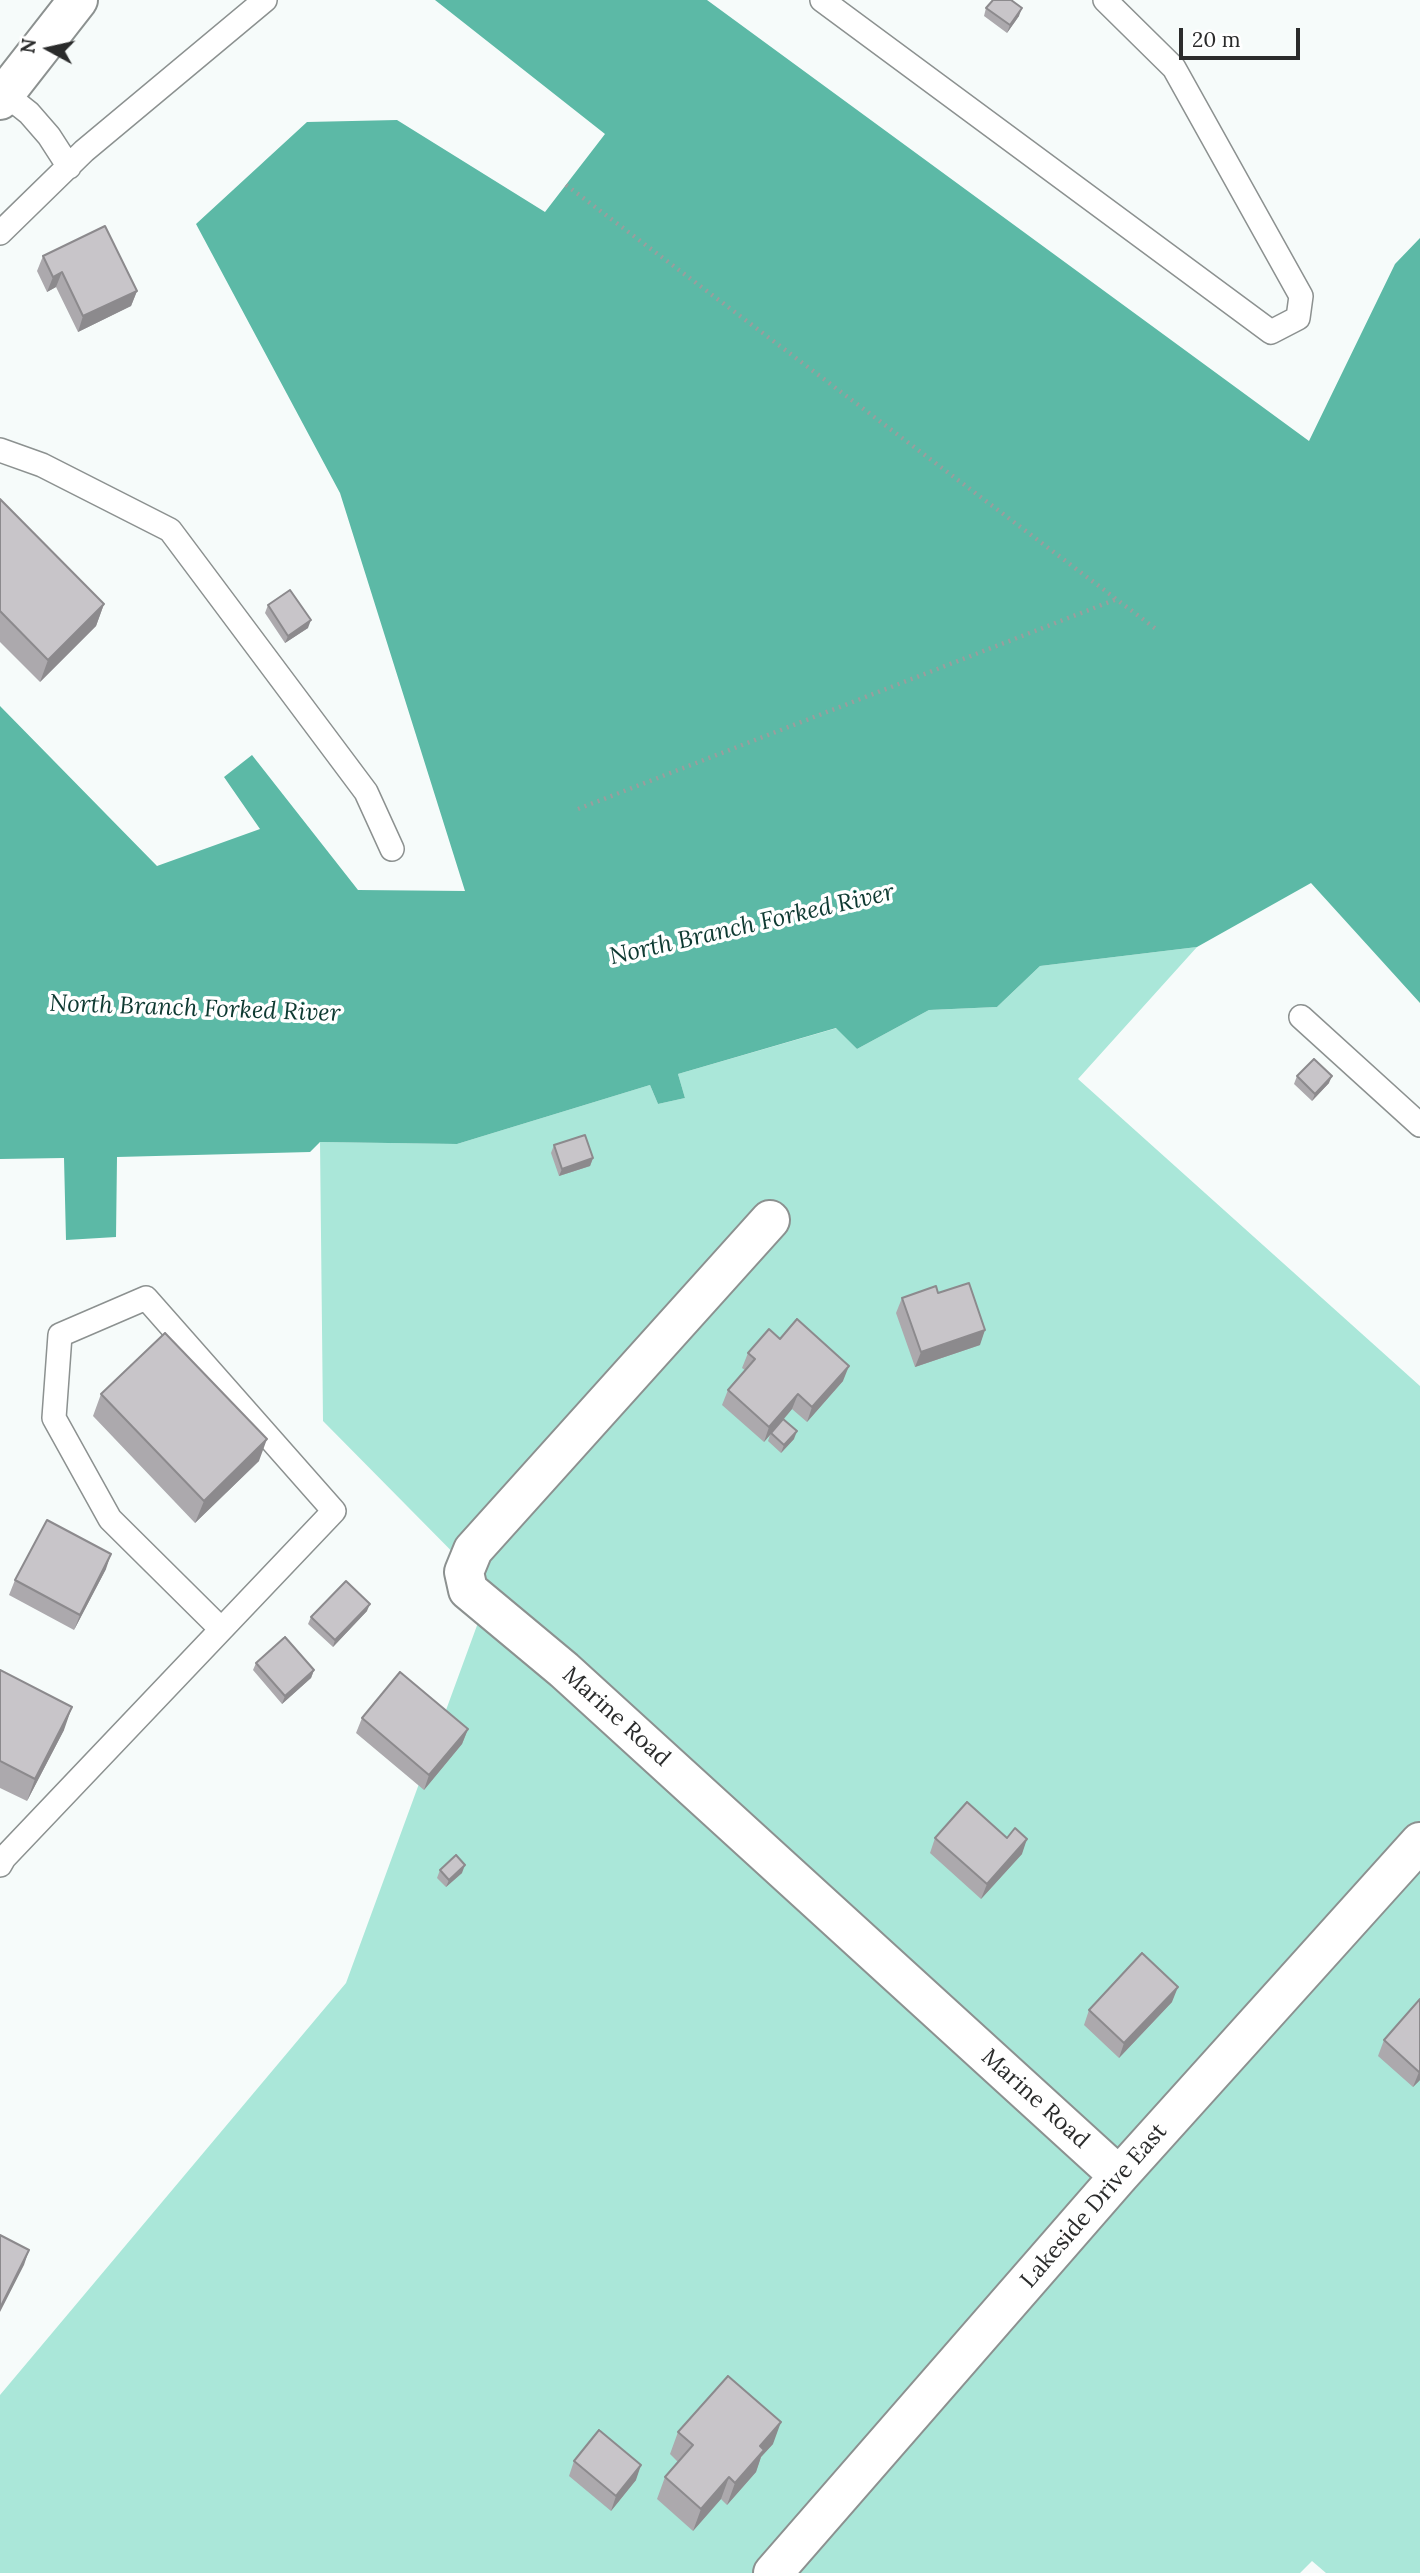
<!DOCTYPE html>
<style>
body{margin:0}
#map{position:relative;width:1420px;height:2573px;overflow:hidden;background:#f6fbfa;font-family:Lora,serif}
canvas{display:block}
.north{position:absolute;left:14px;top:14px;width:70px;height:70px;-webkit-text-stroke:5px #fff;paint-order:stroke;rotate:278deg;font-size:19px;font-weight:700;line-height:28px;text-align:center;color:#2a2b2b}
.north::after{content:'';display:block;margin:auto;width:24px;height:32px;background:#2a2b2b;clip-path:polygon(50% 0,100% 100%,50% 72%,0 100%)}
.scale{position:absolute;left:1179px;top:28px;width:121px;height:32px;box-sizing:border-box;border:4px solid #2a2b2b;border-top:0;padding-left:9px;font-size:21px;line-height:24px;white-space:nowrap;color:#2a2b2b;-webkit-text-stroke:5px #fff;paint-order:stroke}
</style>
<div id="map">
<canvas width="1420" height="2573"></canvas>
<div class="north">N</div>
<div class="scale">20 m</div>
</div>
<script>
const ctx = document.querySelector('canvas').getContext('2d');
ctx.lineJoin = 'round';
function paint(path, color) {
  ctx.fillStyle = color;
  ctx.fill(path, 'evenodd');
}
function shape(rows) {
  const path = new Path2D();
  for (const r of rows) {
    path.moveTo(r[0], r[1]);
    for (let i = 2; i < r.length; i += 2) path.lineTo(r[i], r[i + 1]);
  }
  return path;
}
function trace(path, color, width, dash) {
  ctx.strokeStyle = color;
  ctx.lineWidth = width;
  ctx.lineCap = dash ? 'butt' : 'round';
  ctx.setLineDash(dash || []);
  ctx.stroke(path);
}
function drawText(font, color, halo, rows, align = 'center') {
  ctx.font = font + ' Lora,serif';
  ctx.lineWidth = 7;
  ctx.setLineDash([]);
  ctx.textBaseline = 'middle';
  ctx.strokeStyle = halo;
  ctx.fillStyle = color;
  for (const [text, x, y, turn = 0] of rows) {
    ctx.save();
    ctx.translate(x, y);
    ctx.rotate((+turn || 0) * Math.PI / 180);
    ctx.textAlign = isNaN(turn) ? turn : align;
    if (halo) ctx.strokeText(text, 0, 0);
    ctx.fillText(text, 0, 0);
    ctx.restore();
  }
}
const green = shape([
 [1197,947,1078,1079,1420,1386,1420,2573,1326,2573,1312,2561,1300,2573,0,2573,0,2395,346,1983,490,1590,323,1421,320,1142,457,1144,650,1085,658,1104,685,1098,678,1074,837,1028,857,1049,929,1010,997,1007,1040,966]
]);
const water = shape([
 [435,0,707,0,1309,441,1395,264,1420,238,1420,1003,1311,883,1197,947,1040,966,997,1007,929,1010,857,1049,836,1028,678,1074,685,1098,658,1104,650,1085,457,1144,320,1142,310,1152,117,1157,116,1237,66,1240,64,1158,0,1159,0,706,157,866,260,829,224,777,252,755,358,890,465,891,340,493,196,224,307,122,397,120,545,212,605,134]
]);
const path = shape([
 [566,185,1156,629],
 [578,809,1117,599]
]);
const service = shape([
 [822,0,1271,332,1298,318,1301,296,1174,68,1105,0],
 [5,94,29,113,49,136,69,167],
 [0,233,84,151,265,0],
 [0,450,42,465,170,530,366,792,392,849],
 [1301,1017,1420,1125],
 [0,1865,4,1858,334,1511,146,1298,60,1335,54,1418,110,1519,220,1628]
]);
const minor = shape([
 [0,100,78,0],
 [770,1220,473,1550,464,1572,468,1590,564,1670,1119,2176],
 [773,2573,1119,2176,1420,1842]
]);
const wall = shape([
 [986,8,1019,16,1007,33,984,16],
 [43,256,137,291,131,306,78,332,56,287,47,292,37,271],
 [0,499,104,604,96,626,40,682,0,642],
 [268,605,308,628,285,643,265,613],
 [1297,1076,1329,1083,1312,1101,1294,1084],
 [554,1145,593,1158,590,1166,559,1176,551,1153],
 [938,1293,980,1345,915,1367,896,1313,902,1298],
 [780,1339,843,1381,807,1422,792,1409,784,1419,794,1439,781,1453,768,1441,770,1435,764,1442,722,1405,728,1390,745,1370,742,1368,748,1353],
 [101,1394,259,1461,195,1523,93,1416],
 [106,1569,74,1630,9,1595,15,1580],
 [367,1611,333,1647,308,1624,311,1617],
 [256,1663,314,1670,311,1678,282,1704,253,1670],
 [0,1670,64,1730,27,1801,0,1788],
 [362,1718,468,1729,462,1744,424,1790,356,1733],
 [935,1838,1022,1854,981,1899,930,1853],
 [440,1870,462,1873,446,1887,437,1878],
 [1420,1999,1420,2080,1413,2087,1378,2056,1384,2040],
 [1172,2002,1119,2058,1084,2025,1089,2010],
 [678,2432,773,2444,761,2457,756,2472,727,2505,721,2499,693,2531,657,2499,665,2477,678,2462,670,2454],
 [574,2461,636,2480,611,2511,569,2476]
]);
const shadedWall = shape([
 [1022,8,1019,16,1007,33,1010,25],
 [62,272,56,287,47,292,53,277],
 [137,291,131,306,78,332,83,316],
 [104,604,96,626,40,682,48,660],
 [311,620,308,628,285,643,288,636],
 [1332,1076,1329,1083,1312,1101,1315,1094],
 [593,1158,590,1166,559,1176,562,1169],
 [985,1330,980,1345,915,1367,921,1352],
 [849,1366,843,1381,807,1422,812,1407],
 [798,1394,792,1409,764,1442,769,1427],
 [797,1431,794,1439,781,1453,784,1445],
 [267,1439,259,1461,195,1523,204,1501],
 [111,1554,106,1569,74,1630,80,1615],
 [370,1604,367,1611,333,1647,335,1640],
 [314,1670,311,1678,282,1704,285,1696],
 [72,1707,64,1730,27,1801,35,1779],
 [468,1729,462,1744,424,1790,429,1775],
 [1027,1839,1022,1854,981,1899,987,1884],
 [465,1865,462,1873,446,1887,449,1880],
 [1178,1987,1172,2002,1119,2058,1124,2043],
 [1420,2071,1420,2080,1413,2087,1419,2072],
 [29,2250,24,2265,0,2312,0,2308],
 [781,2422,773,2444,761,2457,756,2472,727,2505,735,2483,760,2446],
 [641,2465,636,2480,611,2511,616,2496],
 [729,2477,721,2499,693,2531,701,2509]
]);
const building = shape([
 [993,0,1011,0,1022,8,1010,25,986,8,993,0],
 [105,226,137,291,83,316,62,272,53,277,43,256,105,226],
 [0,499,104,604,48,660,0,611,0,499],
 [290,590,311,620,288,636,268,605,290,590],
 [1314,1059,1332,1076,1315,1094,1297,1076,1314,1059],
 [585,1135,593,1158,562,1169,554,1145,585,1135],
 [969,1283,985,1330,921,1352,902,1298,936,1286,938,1293,969,1283],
 [797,1319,849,1366,812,1407,798,1394,769,1427,728,1390,755,1359,748,1353,769,1329,780,1339,797,1319],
 [165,1333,267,1439,204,1501,101,1394,165,1333],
 [783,1419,797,1431,784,1445,771,1433,783,1419],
 [47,1520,111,1554,80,1615,15,1580,47,1520],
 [346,1581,370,1604,335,1640,311,1617,346,1581],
 [285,1637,314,1670,285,1696,256,1663,285,1637],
 [0,1670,72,1707,35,1779,0,1761,0,1670],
 [400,1672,468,1729,429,1775,362,1718,400,1672],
 [967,1802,1007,1838,1015,1828,1027,1839,987,1884,935,1838,967,1802],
 [456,1855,465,1865,449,1880,440,1870,456,1855],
 [1142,1953,1178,1987,1124,2043,1089,2010,1142,1953],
 [1420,1999,1420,2071,1419,2072,1384,2040,1420,1999],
 [0,2235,29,2250,0,2308,0,2235],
 [728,2376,781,2422,760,2446,764,2450,735,2483,729,2477,701,2509,665,2477,693,2445,678,2432,728,2376],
 [599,2430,641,2465,616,2496,574,2461,599,2430]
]);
const streetNames = [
 ["Marine Road",616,1717,42],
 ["Marine Road",1035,2099,42],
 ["Lakeside Drive East",1094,2206,-49]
];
const waterNames = [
 ["North Branch Forked River",752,925,-13],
 ["North Branch Forked River",195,1009,2]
];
paint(green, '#aae7d9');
paint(water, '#5cb9a6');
trace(service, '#8c9190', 26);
trace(minor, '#8c9190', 42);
trace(path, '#9a9e9d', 4.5, [2, 5]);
trace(service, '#fff', 23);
trace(minor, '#fff', 38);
paint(wall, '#aca9ad');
paint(shadedWall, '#8c8a8d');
paint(building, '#c8c5c9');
trace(building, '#8c8a8d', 2);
drawText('23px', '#2a2b2b', '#fff', streetNames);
drawText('italic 24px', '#0d3931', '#fff', waterNames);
</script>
